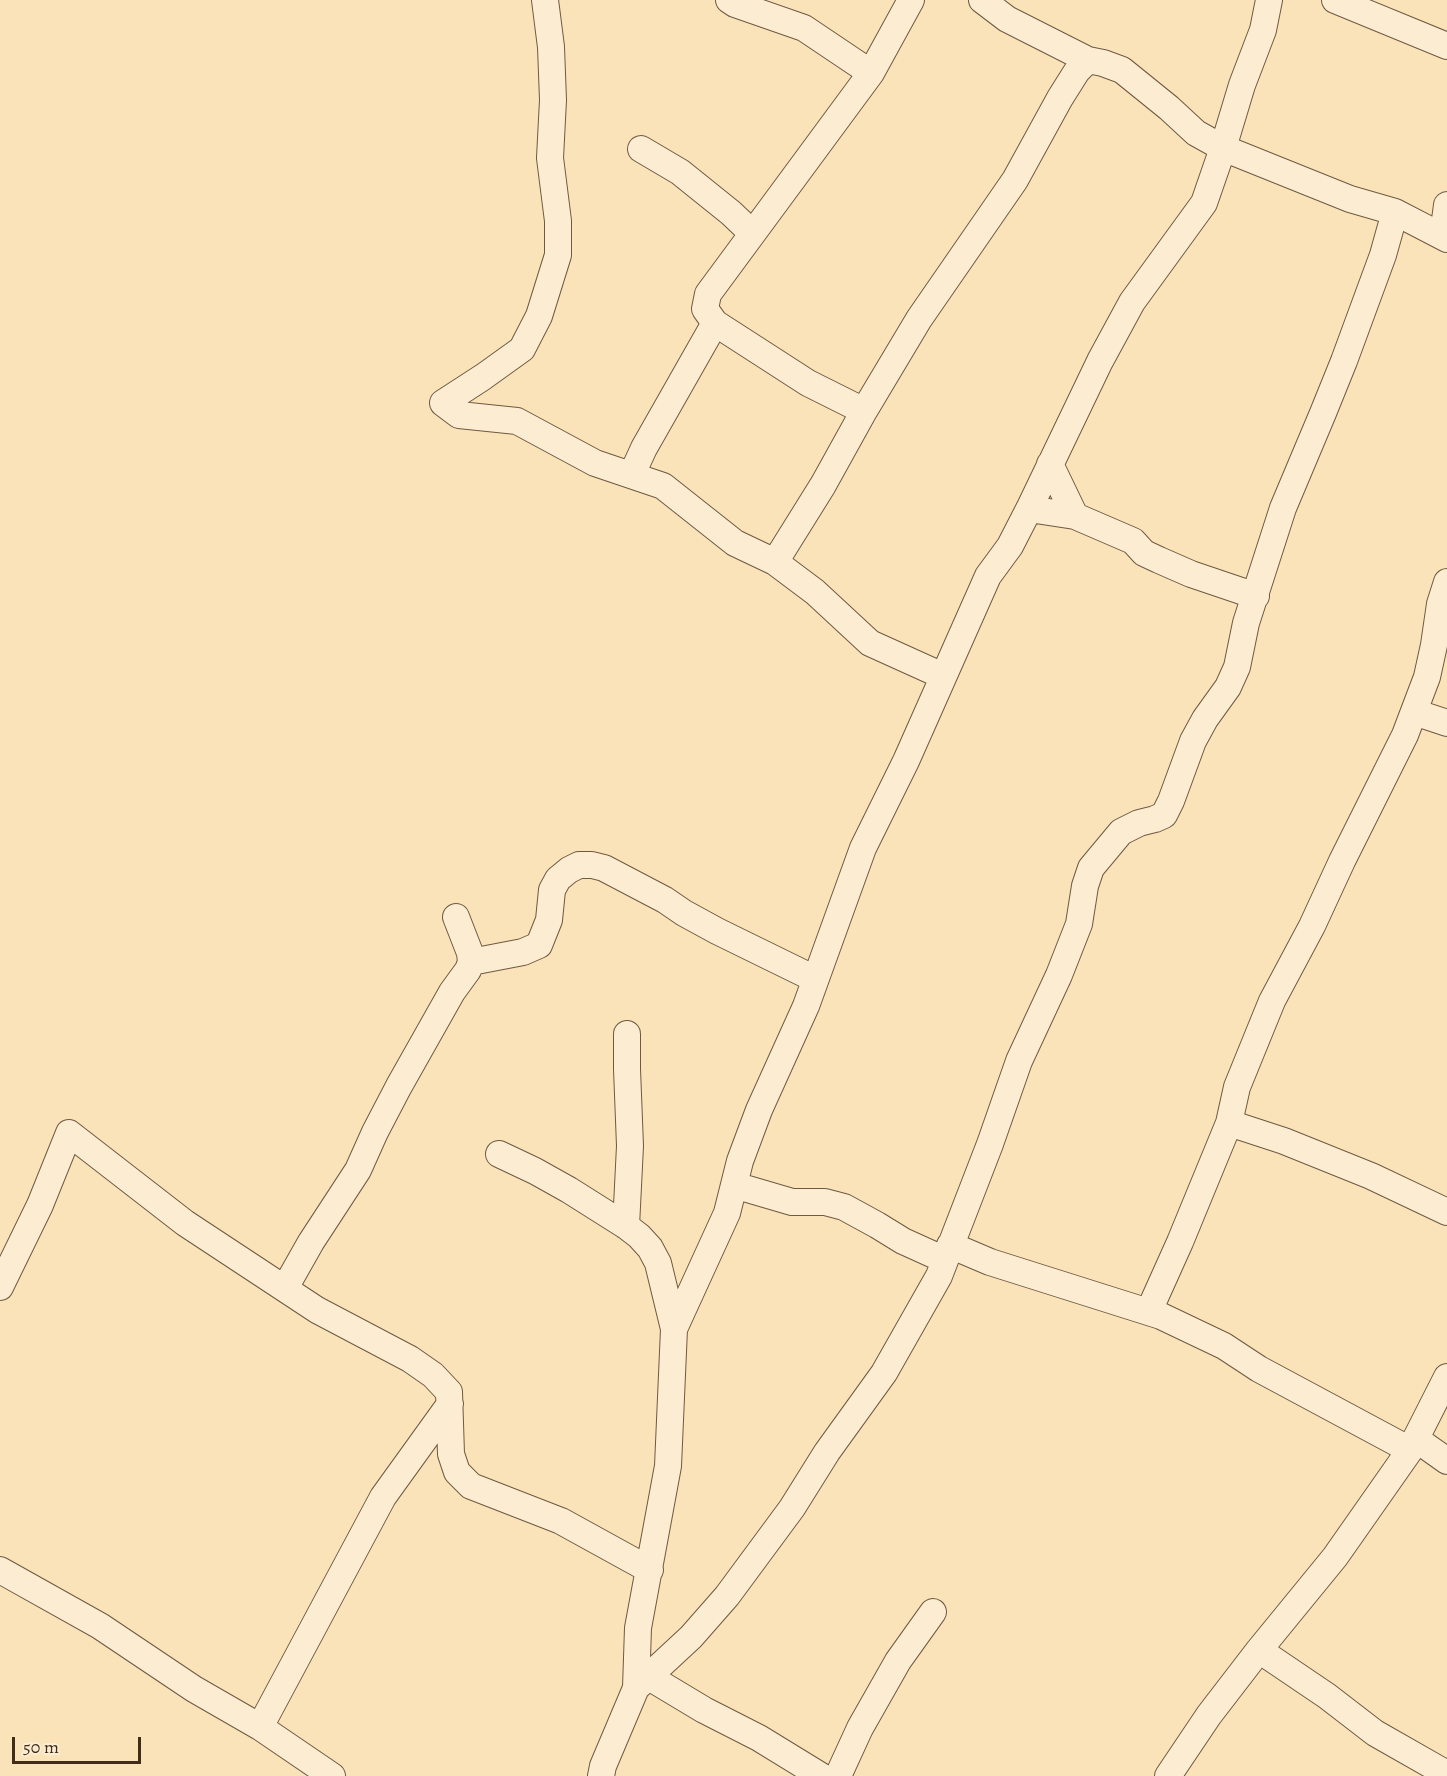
<!DOCTYPE html>
<style>
body{margin:0}
#map{position:relative;width:1447px;height:1776px;overflow:hidden;background:#fae2b9;font-family:Alegreya,serif}
canvas{display:block}
.scale{position:absolute;left:12px;top:1737px;width:129px;height:27px;box-sizing:border-box;border:3px solid #402c19;border-top:0;padding-left:8px;font-size:18px;line-height:21px;white-space:nowrap;color:#402c19;-webkit-text-stroke:4px #fcecd2;paint-order:stroke}
</style>
<div id="map">
<canvas width="1447" height="1776"></canvas>
<div class="scale">50 m</div>
</div>
<script>
const ctx = document.querySelector('canvas').getContext('2d');
ctx.lineJoin = 'round';
function shape(rows) {
  const path = new Path2D();
  for (const r of rows) {
    path.moveTo(r[0], r[1]);
    for (let i = 2; i < r.length; i += 2) path.lineTo(r[i], r[i + 1]);
  }
  return path;
}
function trace(path, color, width, dash) {
  ctx.strokeStyle = color;
  ctx.lineWidth = width;
  ctx.lineCap = dash ? 'butt' : 'round';
  ctx.setLineDash(dash || []);
  ctx.stroke(path);
}
const minor = shape([
 [545,0,551,47,553,100,550,158,558,221,558,255,539,316,522,349,483,377,443,403,459,415,517,421,595,463,663,486,735,543,775,562,815,592,870,643,943,676],
 [729,0,735,4,804,28,871,73],
 [982,0,1007,19,1088,60],
 [1335,0,1447,46],
 [641,149,680,172,731,213,752,233],
 [1447,205,1445,220,1447,222],
 [864,411,808,383,715,323,705,309,708,294,871,73,911,0],
 [1050,464,1075,516],
 [632,474,644,448,715,323],
 [1029,509,1075,516,1133,541,1144,553,1159,560,1191,574,1256,596],
 [775,562,823,485,864,411,919,319,1015,180,1060,98,1077,71,1088,60,1103,63,1122,70,1169,108,1196,133,1223,148,1350,199,1395,212,1447,239],
 [1414,712,1447,723],
 [471,962,523,952,539,945,549,920,552,890,558,879,569,870,579,865,592,865,604,868,665,900,684,913,717,931,815,979],
 [1229,1123,1284,1141,1371,1176,1447,1212],
 [499,1154,535,1171,569,1190,626,1226,639,1236,650,1248,658,1263,674,1329],
 [734,1185,792,1202,825,1202,844,1207,877,1225,903,1241,945,1260],
 [626,1226,630,1146,627,1069,627,1034],
 [950,1245,990,1262,1161,1316,1224,1346,1259,1369,1410,1450],
 [0,1287,40,1205,69,1133,185,1223,317,1310,410,1359,433,1375,449,1392,451,1454,457,1472,471,1486,561,1521,650,1570],
 [285,1288,311,1242,358,1170,375,1132,399,1086,452,992,468,970,471,962,470,953,456,917],
 [1149,1311,1180,1242,1229,1123,1237,1087,1272,1001,1312,926,1342,861,1405,735,1427,677,1434,645,1440,604,1447,582],
 [1416,1439,1447,1461],
 [0,1570,100,1626,194,1689,260,1727,332,1776],
 [1259,1650,1327,1696,1375,1733,1447,1774],
 [649,1677,704,1710,759,1738,821,1776],
 [636,1688,691,1637,727,1596,792,1508,827,1452,884,1373,939,1276,990,1144,1019,1061,1059,975,1079,924,1085,886,1091,868,1121,832,1139,823,1155,819,1164,815,1171,801,1193,741,1205,719,1228,687,1237,667,1246,623,1283,508,1323,413,1344,361,1383,255,1395,212],
 [260,1727,383,1497,450,1404],
 [601,1776,603,1766,636,1688,638,1628,668,1466,674,1329,727,1213,740,1161,759,1110,806,1006,863,848,906,761,988,576,1010,546,1029,509,1100,361,1132,302,1204,203,1223,148,1242,85,1263,30,1269,0],
 [838,1776,860,1728,898,1661,933,1612],
 [1168,1776,1209,1715,1259,1650,1335,1557,1410,1450,1447,1377]
]);
trace(minor, '#6e5a41', 28);
trace(minor, '#fcecd2', 26);
</script>
